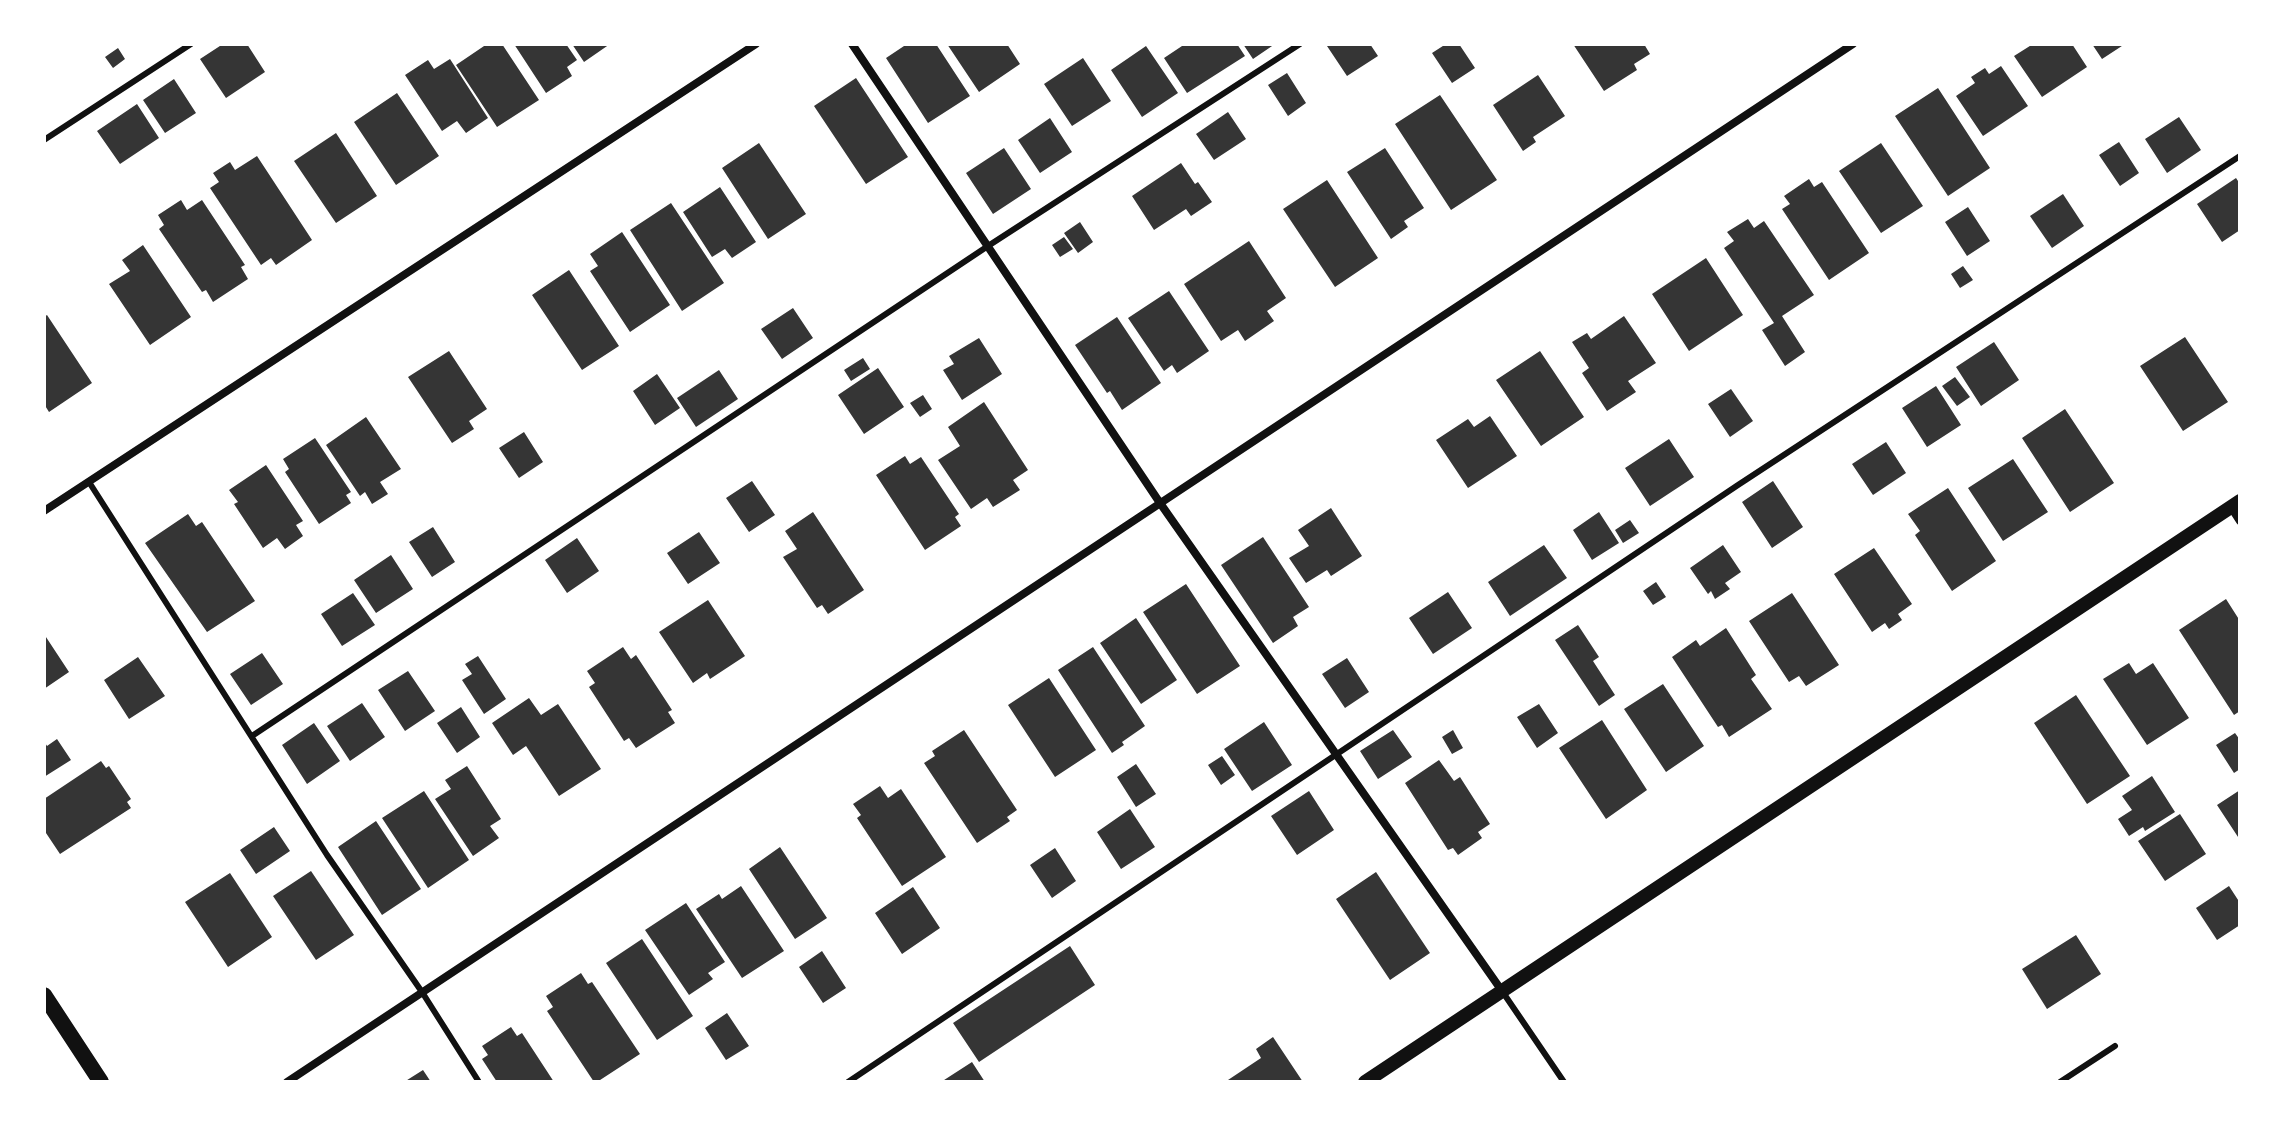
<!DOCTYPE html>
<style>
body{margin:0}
#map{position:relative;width:2284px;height:1126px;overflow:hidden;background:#fff;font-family:Barlow,sans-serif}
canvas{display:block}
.frame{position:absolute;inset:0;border:46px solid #fff;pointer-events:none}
</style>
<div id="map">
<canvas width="2284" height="1126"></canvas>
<div class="frame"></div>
</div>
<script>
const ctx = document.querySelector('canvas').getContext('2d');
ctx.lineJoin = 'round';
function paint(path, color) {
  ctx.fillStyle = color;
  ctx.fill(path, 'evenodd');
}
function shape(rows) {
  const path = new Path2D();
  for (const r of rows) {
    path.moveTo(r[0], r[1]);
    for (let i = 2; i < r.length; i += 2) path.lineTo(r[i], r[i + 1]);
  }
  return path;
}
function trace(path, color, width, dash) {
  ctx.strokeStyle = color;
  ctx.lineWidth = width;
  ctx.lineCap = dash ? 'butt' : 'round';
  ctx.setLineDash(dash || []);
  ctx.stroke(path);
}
const building = shape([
 [223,44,247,44,265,72,226,98,200,59],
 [487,44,502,44,539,100,497,127,456,65],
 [514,44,566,44,577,60,567,67,572,76,546,93],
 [572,44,610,44,584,62],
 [907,44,936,44,970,96,928,123,886,58],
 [947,44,1007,44,1020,64,979,92],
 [1185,44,1237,44,1245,56,1187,93,1164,58],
 [1243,44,1275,44,1253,59],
 [1330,44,1370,44,1378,56,1347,76,1327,46],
 [1446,44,1459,44,1475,68,1452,83,1432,53],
 [1573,44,1644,44,1650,54,1634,64,1637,70,1604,91],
 [2033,44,2072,44,2087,67,2042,97,2014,56],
 [2092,44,2125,44,2102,59],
 [1146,46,1178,93,1142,117,1111,70],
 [118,48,125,59,113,68,105,57],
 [1083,58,1111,101,1072,126,1044,84],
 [450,59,488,118,466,133,457,121,442,131,405,75,428,60,434,69],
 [2001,66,2028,106,1983,136,1956,96,1975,83,1971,77,1985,68,1989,74],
 [1287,73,1306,103,1288,116,1268,85],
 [1538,75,1565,116,1533,137,1536,142,1523,151,1493,105],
 [856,78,908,157,866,184,814,106],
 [174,79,196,113,165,133,143,100],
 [1938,88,1990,168,1948,196,1895,116],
 [397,93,439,156,396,185,354,122],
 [1440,95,1497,180,1451,210,1395,124],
 [137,104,159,138,120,164,97,131],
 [1228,112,1246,139,1214,160,1196,134],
 [2179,117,2201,150,2167,173,2145,139],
 [1050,118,1072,152,1040,173,1018,140],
 [336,133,377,196,336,223,294,161],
 [2119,142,2139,173,2120,186,2099,155],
 [759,143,806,214,768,239,722,168],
 [1881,143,1923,206,1881,233,1839,171],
 [1004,148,1031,189,993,214,966,173],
 [1385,148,1424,208,1404,221,1408,227,1391,239,1347,172],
 [257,156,312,240,276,265,271,258,261,265,210,188,219,182,213,173,230,162,235,170],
 [1181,163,1195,184,1198,182,1212,202,1191,216,1186,209,1154,230,1132,196],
 [2236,178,2240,184,2240,230,2222,242,2197,204],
 [1809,179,1814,187,1822,182,1869,253,1829,280,1782,209,1790,204,1784,196],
 [1327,180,1378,258,1335,287,1283,209],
 [720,187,756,242,732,258,725,249,712,257,683,212],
 [2063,194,2084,226,2052,248,2030,216],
 [181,200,187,210,202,200,245,265,241,267,248,279,213,302,206,290,202,292,159,229,164,225,158,215],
 [671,203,724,283,682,311,630,230],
 [1968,207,1990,241,1967,256,1945,222],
 [1748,219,1754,228,1764,221,1814,295,1782,316,1805,352,1785,366,1762,330,1774,323,1724,248,1734,241,1727,232],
 [1080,222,1093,242,1078,253,1064,233],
 [622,232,670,305,630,332,590,271,598,266,590,254],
 [1064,237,1073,249,1060,257,1052,245],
 [1249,241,1286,298,1267,311,1274,321,1245,341,1238,330,1221,341,1184,284],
 [143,245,191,317,150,345,109,284,130,271,122,260],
 [1706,258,1743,315,1689,351,1652,294],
 [1963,266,1973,280,1960,288,1951,274],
 [569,270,619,346,582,370,532,295],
 [1169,291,1209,351,1177,373,1172,365,1164,371,1128,318],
 [793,308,813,338,782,359,761,329],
 [47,315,92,383,49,412,44,404,44,317],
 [1624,316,1656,363,1628,381,1636,392,1607,411,1582,373,1589,368,1572,342,1587,333,1591,339],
 [1117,317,1161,383,1122,410,1110,391,1107,393,1075,345],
 [2185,337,2228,402,2183,431,2140,366],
 [979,338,1002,374,962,400,943,370,954,364,949,356],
 [1994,342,2019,380,1981,406,1956,367],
 [449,351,487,409,469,421,474,429,452,443,408,377],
 [1540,351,1584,417,1541,446,1496,380],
 [863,358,870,369,851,381,844,370],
 [878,368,904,407,864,434,838,395],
 [719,370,738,399,696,427,677,398],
 [657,374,680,408,655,425,633,391],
 [1955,377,1970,397,1957,406,1942,386],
 [1936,386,1961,425,1927,447,1902,408],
 [1731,389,1753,421,1730,437,1708,404],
 [923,395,932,409,920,417,910,403],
 [984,402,1028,470,1013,480,1020,490,993,507,987,498,971,509,938,460,960,446,948,427],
 [2065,409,2114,483,2070,512,2022,438],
 [1490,416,1517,456,1468,488,1436,440,1468,419,1474,427],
 [366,417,401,469,380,482,388,494,372,504,365,492,360,496,326,445],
 [524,432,543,462,519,478,499,448],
 [315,438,351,492,346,495,351,503,319,524,285,472,289,469,283,459],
 [1669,439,1694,477,1650,506,1625,468],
 [1886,442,1906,473,1873,495,1852,464],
 [905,456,910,464,921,457,959,514,955,517,961,526,925,550,876,475],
 [2013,459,2048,512,2003,541,1968,488],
 [266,465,303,521,296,525,303,536,285,549,277,538,263,548,234,504,238,502,229,490],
 [752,481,775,515,749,532,726,498],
 [1773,481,1803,527,1772,548,1742,502],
 [1948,488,1996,561,1952,591,1915,535,1920,531,1908,514],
 [1331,508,1362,556,1331,576,1327,570,1306,583,1289,558,1309,546,1298,530],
 [813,512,864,590,828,614,822,605,817,608,783,557,797,549,785,531],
 [1599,512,1619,543,1592,560,1573,530],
 [188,514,196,526,202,522,255,601,207,632,145,543],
 [1630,520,1639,533,1623,543,1615,530],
 [433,527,455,562,432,577,409,542],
 [699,532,720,563,688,584,667,553],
 [1263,537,1309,607,1293,617,1298,626,1273,643,1221,565],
 [577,538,599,571,567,593,545,560],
 [1544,545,1567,578,1510,616,1488,582],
 [1723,545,1741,572,1725,583,1730,589,1715,599,1711,591,1708,594,1690,568],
 [1874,548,1912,604,1898,614,1902,620,1889,629,1885,623,1872,632,1834,574],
 [391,555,413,589,376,613,354,580],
 [1656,582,1666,597,1653,605,1643,591],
 [1186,584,1240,666,1197,694,1143,612],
 [1448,592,1472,628,1433,654,1409,618],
 [353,593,375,625,342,646,321,614],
 [1792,593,1839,665,1806,686,1799,676,1789,682,1749,621],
 [2226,599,2240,621,2240,711,2234,715,2179,630],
 [708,600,745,656,710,679,707,673,693,683,659,632],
 [1136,618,1177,680,1141,704,1100,643],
 [1578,625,1599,657,1593,661,1615,695,1599,706,1555,640],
 [1726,628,1756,675,1751,679,1772,709,1729,737,1722,725,1718,727,1672,657,1696,640,1700,646],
 [44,634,69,672,44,689],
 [623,647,631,659,636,655,672,710,668,712,675,723,636,748,629,738,624,741,589,687,595,683,587,671],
 [1093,647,1145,726,1122,742,1124,745,1112,753,1058,670],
 [262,653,283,684,251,705,230,674],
 [478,656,506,699,484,714,462,680,472,674,465,664],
 [138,657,165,696,129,719,104,680],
 [1347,658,1369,692,1345,708,1322,674],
 [2129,663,2136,674,2153,663,2189,718,2147,745,2103,679],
 [408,671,435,711,405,731,378,690],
 [1049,678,1096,750,1055,777,1008,705],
 [1663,684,1704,746,1666,772,1624,709],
 [2076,695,2130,776,2087,804,2034,723],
 [529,698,541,715,558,704,601,769,559,796,526,746,513,755,492,723],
 [362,703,385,737,350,761,327,726],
 [1539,704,1558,733,1537,748,1517,717],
 [461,707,480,737,457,753,437,723],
 [1602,720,1647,790,1606,819,1559,748],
 [1264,722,1292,765,1252,791,1224,749],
 [314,723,340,761,307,784,282,745],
 [964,730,1017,810,1007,817,1010,821,977,843,924,763,935,756,932,751],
 [1393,730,1412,757,1378,779,1360,751],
 [1453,730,1463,748,1452,754,1442,737],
 [2235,733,2240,740,2240,769,2234,773,2216,745],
 [57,739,71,760,44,777,44,741,47,746],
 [1222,756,1235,775,1221,785,1208,765],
 [1439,760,1454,781,1460,777,1490,824,1478,832,1482,838,1458,855,1453,848,1448,850,1405,783],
 [101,761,106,768,109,766,131,799,127,802,131,808,60,854,44,830,44,799],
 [1136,764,1156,794,1136,807,1117,777],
 [467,766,501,819,490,826,499,838,473,856,435,799,451,789,445,780],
 [2152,776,2175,812,2145,831,2143,827,2129,836,2118,819,2132,810,2122,796],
 [880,786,888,798,901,789,946,857,902,886,857,818,861,815,853,804],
 [2240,790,2240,840,2217,805],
 [424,791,469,860,428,888,382,818],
 [1309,791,1334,830,1297,855,1271,816],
 [1130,809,1155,847,1121,869,1097,832],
 [2180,814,2206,854,2165,881,2138,841],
 [376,821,421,889,382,915,338,847],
 [274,827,290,851,256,874,240,850],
 [780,847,827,918,795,939,749,869],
 [1055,848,1076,881,1052,898,1030,865],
 [311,871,354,935,316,960,273,896],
 [1376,872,1430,953,1390,980,1336,899],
 [230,873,272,937,228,967,185,902],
 [741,886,784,951,742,978,696,909,719,894,722,899],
 [2229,886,2240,903,2240,925,2217,940,2196,908],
 [913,887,940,928,902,954,875,913],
 [686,903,725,962,708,973,713,979,689,995,645,930],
 [2076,935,2101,974,2047,1009,2022,969],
 [642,939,693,1016,657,1040,606,963],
 [1070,946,1095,985,979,1062,953,1023],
 [822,951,846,988,823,1003,799,967],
 [581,973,588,984,592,982,640,1054,597,1082,594,1082,547,1011,553,1007,546,996],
 [727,1013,749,1046,726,1060,705,1028],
 [511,1027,517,1036,522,1033,554,1082,497,1082,482,1059,488,1055,482,1046],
 [1273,1037,1303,1082,1225,1082,1261,1058,1256,1049],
 [972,1062,985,1082,941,1082],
 [423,1070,431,1082,404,1082]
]);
const service = shape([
 [44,140,191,44],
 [89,482,327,855,422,992,479,1082],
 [252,736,988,246,1300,44],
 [1502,991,1564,1082],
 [848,1082,1738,485,2240,156],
 [2060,1082,2115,1046]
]);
const minor = shape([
 [852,44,1160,503,1502,991],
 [2231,507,2240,521],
 [44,511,756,44],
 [287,1082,1853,44]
]);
const tertiary = shape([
 [1365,1082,2240,501]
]);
const secondary = shape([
 [44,995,101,1082]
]);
paint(building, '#353535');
trace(service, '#111', 6);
trace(minor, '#111', 8);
trace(tertiary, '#111', 14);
trace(secondary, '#111', 16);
</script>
